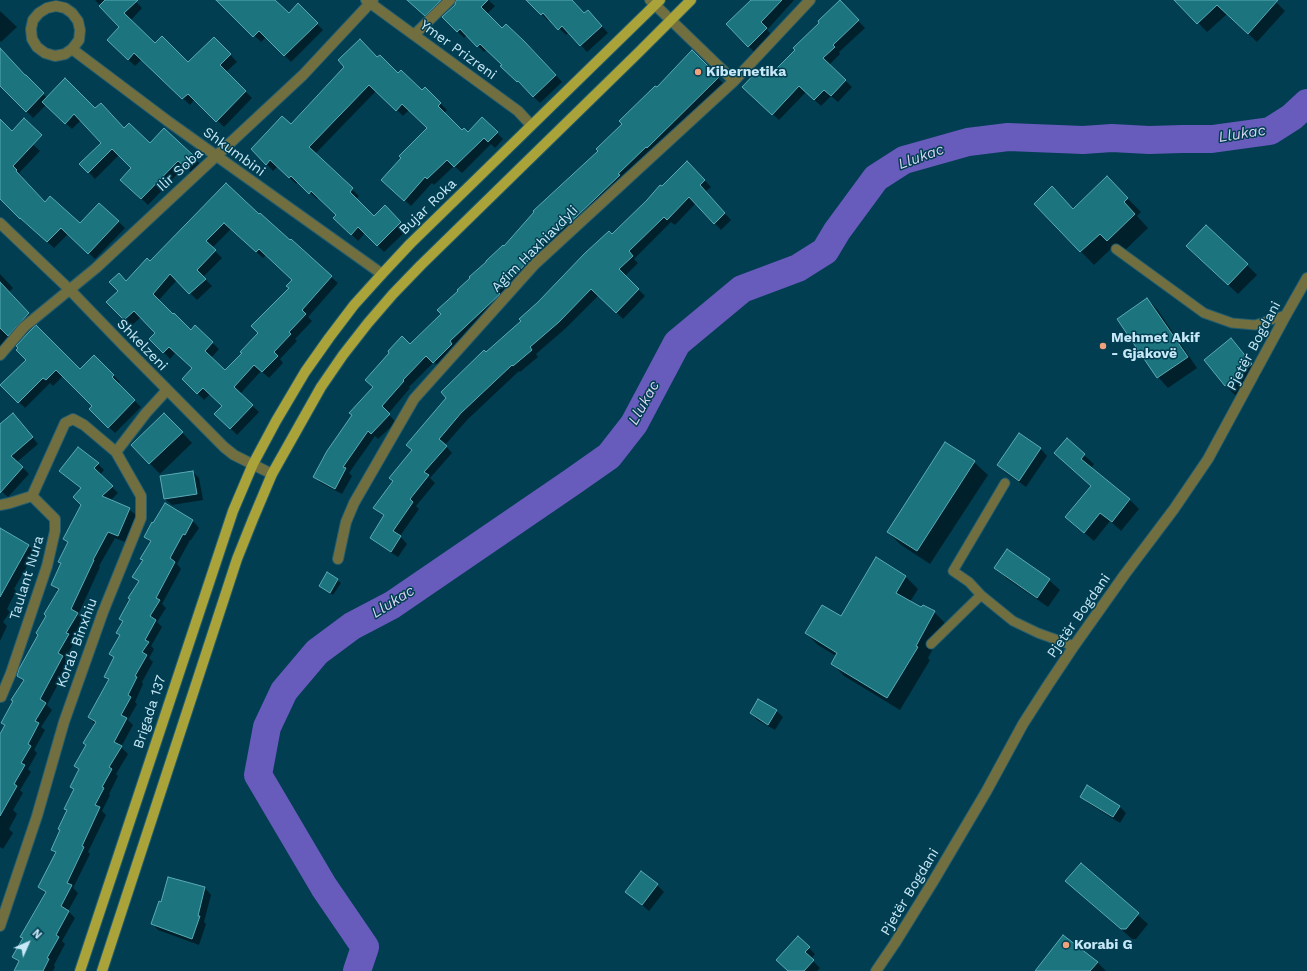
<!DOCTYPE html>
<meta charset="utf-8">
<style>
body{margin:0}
#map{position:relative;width:1307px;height:971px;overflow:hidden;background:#013e51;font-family:"Work Sans",sans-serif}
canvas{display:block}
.north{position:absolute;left:8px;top:923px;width:40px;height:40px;-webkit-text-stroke:3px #013e51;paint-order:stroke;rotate:45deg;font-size:11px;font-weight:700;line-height:16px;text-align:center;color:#c7e8f7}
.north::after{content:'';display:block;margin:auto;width:14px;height:18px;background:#c7e8f7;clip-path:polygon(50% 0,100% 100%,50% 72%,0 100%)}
</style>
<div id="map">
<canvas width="1307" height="971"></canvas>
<div class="north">N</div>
</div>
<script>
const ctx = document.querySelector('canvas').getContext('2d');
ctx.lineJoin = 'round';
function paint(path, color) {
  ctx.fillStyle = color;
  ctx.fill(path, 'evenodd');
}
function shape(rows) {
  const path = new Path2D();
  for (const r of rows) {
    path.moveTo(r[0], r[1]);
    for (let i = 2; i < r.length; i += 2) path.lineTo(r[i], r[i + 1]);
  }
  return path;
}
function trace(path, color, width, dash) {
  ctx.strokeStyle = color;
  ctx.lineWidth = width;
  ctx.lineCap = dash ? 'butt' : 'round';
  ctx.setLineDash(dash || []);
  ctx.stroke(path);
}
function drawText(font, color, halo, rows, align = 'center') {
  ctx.font = font + ' "Work Sans",sans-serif';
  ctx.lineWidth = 3;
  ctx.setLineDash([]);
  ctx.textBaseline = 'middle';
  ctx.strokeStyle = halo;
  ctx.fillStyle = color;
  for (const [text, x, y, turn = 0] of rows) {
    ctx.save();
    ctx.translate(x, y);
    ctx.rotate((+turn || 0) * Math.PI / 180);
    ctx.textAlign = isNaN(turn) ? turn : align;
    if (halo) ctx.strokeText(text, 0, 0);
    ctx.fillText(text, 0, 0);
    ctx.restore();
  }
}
const shadow = shape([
 [95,0,134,0,142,8,130,21,155,44,188,64,221,45,237,62,226,72,252,98,224,127,195,99,190,105,142,59,135,66,115,47,120,27],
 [217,0,273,0,289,15,298,5,323,30,291,62,266,37,261,42],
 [410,0,455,0,432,22],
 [457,0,488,0,495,6,487,14,502,29,531,48,562,82,540,103,502,66,503,65,487,49,484,52,467,35,464,38,443,17,457,3],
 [528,0,570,0,584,15,594,18,608,33,587,52,569,32,566,35,550,19,548,21],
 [753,0,794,0,767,30,773,36,755,53,727,24],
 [1180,0,1274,0,1285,11,1257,42,1227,14,1207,32,1178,2],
 [840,2,865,28,839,52,840,54,829,65,852,87,838,102,831,96,821,106,806,92,779,120,744,87,768,78,797,50],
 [0,11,17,27,1,42,0,41],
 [0,49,47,98,95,109,150,145,164,129,200,164,192,173,185,166,148,205,122,180,132,168,119,155,95,179,81,164,102,143,81,120,72,129,46,105,33,118,0,84],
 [692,52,725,85,561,241,441,368,434,362,409,387,410,388,388,414,396,422,378,439,375,436,349,473,352,476,342,494,321,483,314,476,410,345,442,314,504,247,600,151],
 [378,59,422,91,425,88,447,110,444,113,462,131,468,133,482,118,503,139,495,148,491,144,462,173,454,166,434,185,432,183,411,206,389,186,428,129,409,110,403,116,377,90,315,154,359,196,356,199,374,217,385,207,407,230,384,252,365,233,358,241,335,218,337,215,319,197,317,199,298,182,296,184,278,166,273,171,252,149,291,125],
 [0,121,12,132,16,129,40,151,19,173,23,177,22,178,46,203,80,225,100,204,125,228,95,259,68,234,54,248,28,224,27,225,3,201,0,194],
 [687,162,711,187,705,192,731,220,721,230,696,203,675,225,671,222,634,259,638,263,625,276,645,296,623,319,599,295,566,328,536,354,538,357,520,372,519,371,468,419,445,445,452,453,430,478,435,483,416,506,419,509,400,536,407,544,398,557,378,544,371,537,385,517,374,507,394,481,413,451,407,445,486,353,522,322],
 [1107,178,1141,212,1137,216,1148,228,1121,254,1114,246,1094,265,1035,204,1052,188,1074,210],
 [226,184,259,215,338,283,308,317,312,321,295,339,297,341,280,359,283,363,269,378,261,371,240,394,259,412,237,435,216,414,223,406,210,394,204,400,183,379,193,368,176,352,170,359,157,345,156,333,141,317,131,326,108,302,126,282,150,262],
 [231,229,263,258,266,255,293,280,290,288,259,333,243,353,225,372,211,358,219,349,195,327,191,331,158,301,177,280,197,300,212,286,203,277,222,258,212,248],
 [1197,256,1247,265,1257,275,1238,294],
 [0,274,13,288,9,292,35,320,0,349],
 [1147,299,1157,309,1197,368,1168,388,1158,377,1118,319],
 [29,332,80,371,94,356,120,382,117,384,141,407,115,433,90,409,93,406,63,376,53,386,50,383,25,408,2,385,27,360,16,348],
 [1231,340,1241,350,1261,375,1236,396,1226,386,1205,360],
 [19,421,38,444,17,462,29,474,8,497,0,490,0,426],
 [174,424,192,443,160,474,132,445],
 [1019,434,1041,449,1047,456,1026,487,1005,472,998,465],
 [1067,440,1094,464,1091,468,1130,500,1139,509,1121,531,1110,521,1094,541,1066,517,1092,486],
 [974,462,988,475,930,564,901,545,888,532],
 [98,464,104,470,100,475,118,493,110,501,129,509,136,515,125,542,115,538,99,566,100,567,78,615,83,620,72,639,75,641,65,659,69,663,47,705,52,710,41,727,45,730,34,750,37,753,28,769,31,772,20,790,23,793,13,810,17,814,9,829,13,833,3,849,0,847,0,736,6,726,2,723,24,682,18,676,39,636,58,591,52,585,62,564,60,562,69,543,64,539,82,505,82,489,67,477],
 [193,472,199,478,203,500,172,505,165,499],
 [166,504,193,521,199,528,191,540,190,540,177,564,181,569,162,604,166,608,157,622,162,627,151,646,154,649,149,658,153,662,142,682,143,684,135,702,137,704,128,720,133,725,121,747,128,754,116,774,118,776,109,794,110,795,102,811,106,815,88,852,90,854,73,888,78,893,68,911,75,918,62,941,65,944,54,965,55,967,53,971,15,971,19,963,14,957,23,939,21,937,45,893,39,887,56,854,52,849,61,831,68,811,66,809,75,790,71,787,80,770,75,766,87,746,95,724,89,717,109,680,105,677,115,658,110,654,120,636,117,633,124,622,121,619,139,582,134,577,144,560,151,543,145,537],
 [0,532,29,546,35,552,14,589,16,591,7,609,10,612,3,622,7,626,0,641],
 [876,559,906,577,918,589,910,602,922,609,934,612,946,624,928,658,930,660,900,710,844,676,832,663,836,656,818,645,806,633,841,618],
 [996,568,1049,580,1060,590,1048,607,1006,578],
 [328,573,341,583,333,595,320,586],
 [776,711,783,717,775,730,757,720,751,713],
 [1082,797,1119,806,1126,813,1120,823,1088,803],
 [1081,865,1148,924,1136,939,1132,939,1067,881],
 [168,878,205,888,211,895,204,922,206,924,199,945,158,930,152,923,161,903],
 [657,885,664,892,649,911,627,892],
 [798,938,815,954,811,959,820,968,817,971,789,971],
 [1097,962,1106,971,1037,971]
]);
const river = shape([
 [357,971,365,947,324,887,258,775,267,727,284,691,317,652,352,626,392,605,572,482,609,456,634,424,677,343,742,289,798,268,825,251,837,231,876,178,904,160,968,142,1008,137,1083,140,1112,138,1149,140,1182,139,1212,139,1270,131,1292,117,1307,103]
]);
const building = shape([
 [105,0,138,0,124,13,155,43,162,36,188,62,214,37,231,54,220,65,246,91,216,122,188,94,182,99,134,53,128,60,107,40,119,27,99,6,105,0],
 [216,0,275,0,289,13,298,3,318,23,284,56,259,31,253,37,216,0],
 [407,0,441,0,425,16,407,0],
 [456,0,488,0,481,7,502,28,506,24,524,41,556,75,533,97,518,81,517,82,500,66,502,65,480,44,477,47,460,29,457,32,442,17,455,5,456,0],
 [526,0,572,0,584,13,588,10,602,26,580,46,562,26,558,30,543,13,541,15,526,0],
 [751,0,782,0,761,22,767,28,748,47,726,24,751,0],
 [840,0,859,20,833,45,835,47,823,58,846,80,831,96,824,90,814,100,799,86,772,115,742,87,760,68,768,77,795,50,793,48,819,23,818,21,840,0],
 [1174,0,1278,0,1248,34,1217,5,1197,24,1174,0],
 [360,39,377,57,380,55,398,73,401,70,422,90,425,87,441,103,438,106,462,130,464,128,468,132,482,117,498,132,488,142,484,138,454,167,447,160,427,179,425,177,404,201,381,180,401,158,399,156,427,128,402,104,396,111,369,85,309,147,353,188,350,192,374,216,385,205,401,222,377,246,358,227,351,235,333,218,336,215,311,191,309,194,291,176,289,178,270,160,266,165,251,149,282,116,291,124,344,67,338,60,360,39],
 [0,48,25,75,26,75,44,93,26,112,0,86,0,48],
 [692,50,719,77,647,148,646,147,618,174,620,175,576,217,554,235,552,233,520,270,497,291,500,294,450,341,452,344,433,363,426,356,403,380,404,381,382,406,390,414,371,434,368,431,343,467,346,468,335,489,313,477,327,451,352,415,349,413,373,387,365,380,389,353,388,351,402,336,410,344,441,314,437,310,458,291,457,290,470,278,469,277,486,262,486,261,503,245,504,246,534,212,533,211,598,151,596,149,622,124,619,121,655,86,657,87,692,50],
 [65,78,95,108,101,103,124,128,129,123,150,143,164,128,195,157,185,167,178,161,141,199,120,180,131,168,112,149,88,173,79,164,101,143,74,114,65,124,42,102,65,78],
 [24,118,42,135,13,166,17,170,16,171,45,202,50,196,80,223,99,203,119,221,88,254,61,228,47,242,20,218,20,219,0,199,0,119,12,131,24,118],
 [687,161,705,180,700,185,725,213,714,224,689,197,667,220,664,217,629,251,633,256,619,269,639,289,616,313,591,289,559,322,530,347,532,350,513,366,512,365,461,413,439,439,447,446,424,472,429,475,410,499,413,502,393,531,401,536,391,552,370,538,384,515,373,508,393,481,389,478,412,450,406,445,446,398,441,392,484,350,486,352,521,321,519,319,538,302,585,253,609,231,612,234,647,200,660,185,662,186,687,161],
 [1107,176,1128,198,1124,202,1135,214,1107,241,1100,234,1080,252,1034,204,1052,186,1073,209,1107,176],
 [226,183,259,214,260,213,290,240,291,239,332,276,302,310,306,314,289,332,291,334,274,352,278,356,262,372,254,365,234,387,253,405,230,429,214,414,222,406,203,388,197,394,182,379,192,368,169,347,163,353,149,339,155,333,134,311,124,320,106,302,118,291,109,282,119,273,126,281,147,258,150,261,226,183],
 [224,223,256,252,259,249,292,280,286,286,289,288,251,326,258,333,240,352,242,353,225,370,205,351,213,342,195,325,191,330,174,313,173,314,153,294,170,274,189,294,206,279,197,270,216,250,206,241,224,223],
 [1206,225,1248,264,1228,285,1186,246,1206,225],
 [0,282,29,313,8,336,0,328,0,282],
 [1147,298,1188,357,1157,378,1117,319,1147,298],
 [36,325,80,369,94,355,114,375,112,377,135,400,108,428,89,409,92,406,56,370,46,380,43,378,18,403,0,385,26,360,16,350,18,348,16,346,29,332,36,325],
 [1231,338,1252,364,1225,386,1204,360,1231,338],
 [13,413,33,437,11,456,23,467,0,493,0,424,13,413],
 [164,413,183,432,149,464,131,445,164,413],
 [1019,433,1041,448,1019,481,997,465,1019,433],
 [1067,438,1085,454,1081,459,1130,499,1112,522,1100,513,1084,533,1065,517,1091,486,1054,453,1067,438],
 [945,442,975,461,917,551,887,532,945,442],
 [78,447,99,463,94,468,113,486,102,496,130,508,118,536,108,532,93,560,94,560,71,609,78,613,66,633,69,634,58,653,63,656,40,699,46,703,35,721,39,723,28,744,31,746,21,763,25,765,14,784,17,786,0,816,0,734,5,725,1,723,13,701,11,700,24,680,17,676,19,669,38,635,36,633,46,616,44,614,59,589,51,585,61,563,58,562,68,542,63,539,81,505,73,497,81,488,59,471,78,447],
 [193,471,197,494,164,499,160,476,193,471],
 [165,503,193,520,185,535,183,534,170,558,175,562,156,598,160,600,150,616,156,620,145,640,149,642,142,652,147,655,135,676,137,677,128,695,131,697,121,715,127,718,114,742,122,746,109,767,112,769,102,787,104,788,95,805,100,807,82,846,84,847,67,883,72,885,61,906,69,911,56,935,59,937,47,958,49,959,43,971,14,971,19,961,12,957,23,938,20,937,46,892,38,887,56,852,51,850,60,830,58,829,67,810,64,809,74,789,70,787,79,769,74,766,86,745,83,743,96,722,88,717,109,679,104,677,114,657,109,654,120,635,116,633,123,621,119,619,130,599,128,598,139,581,132,577,143,560,140,559,151,541,144,537,152,522,153,523,165,503],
 [0,528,29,545,0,597,0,528],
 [1007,549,1050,579,1037,598,994,568,1007,549],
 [876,557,906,576,896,593,921,607,923,605,935,611,916,646,918,647,887,698,831,664,837,653,805,633,822,605,841,616,876,557],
 [327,572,338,579,330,593,319,586,327,572],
 [758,699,777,710,768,725,750,713,758,699],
 [1087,785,1120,806,1113,817,1080,797,1087,785],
 [1081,863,1139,913,1126,929,1121,929,1065,881,1081,863],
 [641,871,658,884,642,905,625,892,641,871],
 [168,877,205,887,198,916,200,916,192,939,151,924,159,901,161,902,168,877],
 [1063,935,1098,962,1090,971,1035,971,1063,935],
 [798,936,810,947,805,952,814,960,804,971,788,971,776,960,798,936]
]);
const lane = shape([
 [1116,249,1204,313,1232,323,1255,325,1286,315],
 [1005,483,953,571,969,582,981,595,1013,621,1038,633,1074,646],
 [931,644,981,595]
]);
const street = shape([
 [366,0,518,111,531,125],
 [650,0,734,81],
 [414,35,450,0],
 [72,49,65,54,55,56,45,53,37,47,32,39,31,29,33,20,39,13,47,8,56,6,65,8,72,13,78,21,80,30,79,40,72,49,169,122,382,274],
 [0,223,69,289,125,347,224,447,234,455,272,474],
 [0,355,24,327,96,268,303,75,373,0],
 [0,505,10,503,32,496,65,423,73,419,84,425,116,452],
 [338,559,346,522,354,503,414,399,535,264,734,81,810,0],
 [1,697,11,673,47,566,55,531,55,519,32,496],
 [0,926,37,816,64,722,103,612,141,518,141,496,116,452,146,413,167,390],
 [876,971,895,943,934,880,986,792,1023,724,1048,685,1074,646,1125,574,1174,509,1208,459,1286,315,1307,278]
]);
const primary = shape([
 [80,971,233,511,253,464,276,421,305,372,329,338,354,305,382,274,410,244,660,0],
 [102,971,237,559,253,519,272,474,321,387,343,355,368,323,393,294,421,265,639,52,691,0]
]);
const markers = [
 [698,72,4,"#f1a17c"],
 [1103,346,4,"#f1a17c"],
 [1066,945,4,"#f1a17c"]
];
const streetNames = [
 ["Ymer Prizreni",458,50,36],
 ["Shkumbini",234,152,36],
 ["Ilir Soba",180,170,-42],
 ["Bujar Roka",428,207,-44],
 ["Agim Haxhiavdyli",535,249,-45],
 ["Shkelzeni",142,345,46],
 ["Pjetër Bogdani",1254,346,-62],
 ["Taulant Nura",27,578,-73],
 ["Pjetër Bogdani",1079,616,-55],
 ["Korab Binxhiu",77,643,-70],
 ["Brigada 137",150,712,-72],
 ["Pjetër Bogdani",910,892,-59]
];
const poiNames = [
 ["Kibernetika",706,72],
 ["Mehmet Akif",1111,338],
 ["- Gjakovë",1111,354],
 ["Korabi G",1074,945]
];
const waterNames = [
 ["Llukac",1242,134,-9],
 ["Llukac",921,157,-20],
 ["Llukac",644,403,-61],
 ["Llukac",393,602,-32]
];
paint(shadow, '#0007');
trace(river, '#675bbc', 28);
paint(building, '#1b747e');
trace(building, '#5aabb5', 1);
trace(lane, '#255d6f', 11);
trace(street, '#255d6f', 12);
trace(primary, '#255d6f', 12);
trace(lane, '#716f40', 9);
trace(street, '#716f40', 10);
trace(primary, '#a9a33a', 10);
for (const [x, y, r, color] of markers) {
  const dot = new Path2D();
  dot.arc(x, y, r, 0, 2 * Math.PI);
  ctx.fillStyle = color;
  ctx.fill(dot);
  trace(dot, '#013e51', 1.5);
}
drawText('14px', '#c7e8f7', '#013e51', streetNames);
drawText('bold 14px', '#c7e8f7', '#013e51', poiNames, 'left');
drawText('italic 15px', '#d5d5ef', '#013e51', waterNames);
</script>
